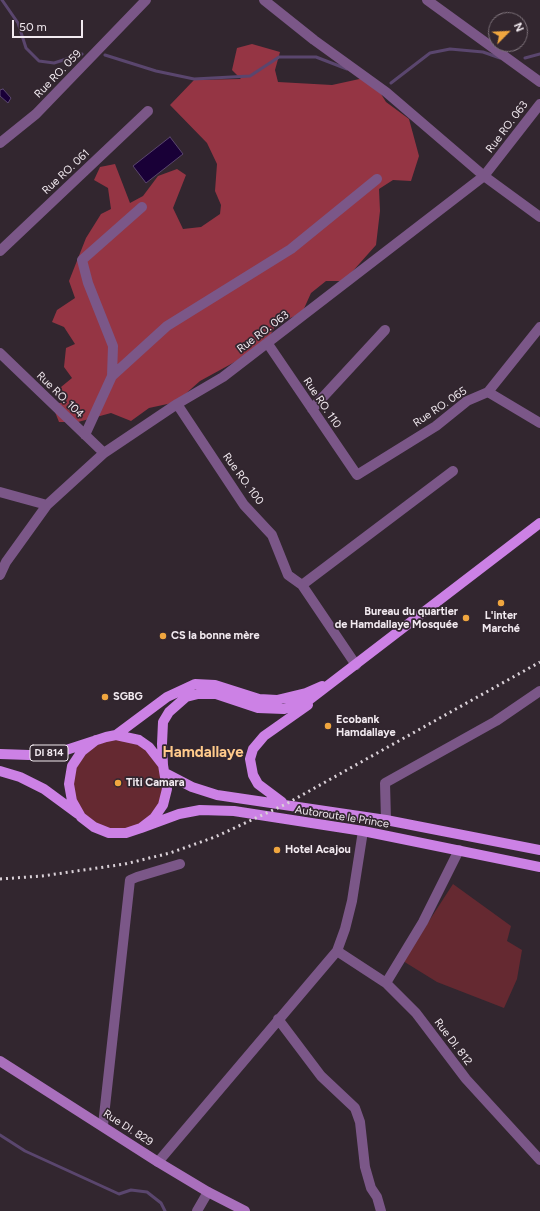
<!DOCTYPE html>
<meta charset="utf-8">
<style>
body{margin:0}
#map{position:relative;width:540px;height:1211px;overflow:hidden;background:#32262f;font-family:Figtree,sans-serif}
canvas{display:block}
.north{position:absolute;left:488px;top:12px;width:40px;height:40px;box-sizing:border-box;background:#32262f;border:1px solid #7f747c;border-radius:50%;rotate:66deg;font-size:11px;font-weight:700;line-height:16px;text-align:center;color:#f2eaf0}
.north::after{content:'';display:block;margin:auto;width:14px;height:18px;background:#f0a63f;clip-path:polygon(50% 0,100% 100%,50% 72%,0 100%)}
.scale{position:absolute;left:12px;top:20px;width:71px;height:18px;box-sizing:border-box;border:2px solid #f2eaf0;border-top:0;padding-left:5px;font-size:12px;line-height:14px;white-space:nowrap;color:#f2eaf0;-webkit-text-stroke:3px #32262f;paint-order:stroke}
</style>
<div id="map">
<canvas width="540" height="1211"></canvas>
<div class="north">N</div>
<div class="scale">50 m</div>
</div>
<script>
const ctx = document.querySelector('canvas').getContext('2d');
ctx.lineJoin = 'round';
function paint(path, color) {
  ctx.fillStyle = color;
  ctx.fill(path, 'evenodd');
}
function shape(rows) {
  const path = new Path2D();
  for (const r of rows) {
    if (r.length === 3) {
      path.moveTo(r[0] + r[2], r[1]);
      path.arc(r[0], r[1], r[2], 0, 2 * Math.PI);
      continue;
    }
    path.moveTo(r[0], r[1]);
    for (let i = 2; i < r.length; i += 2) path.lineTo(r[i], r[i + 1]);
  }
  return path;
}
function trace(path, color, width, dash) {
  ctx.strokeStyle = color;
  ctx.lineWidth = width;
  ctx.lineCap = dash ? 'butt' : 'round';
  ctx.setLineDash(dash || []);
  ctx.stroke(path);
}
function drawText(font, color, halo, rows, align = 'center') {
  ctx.font = font + ' Figtree,sans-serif';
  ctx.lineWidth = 3.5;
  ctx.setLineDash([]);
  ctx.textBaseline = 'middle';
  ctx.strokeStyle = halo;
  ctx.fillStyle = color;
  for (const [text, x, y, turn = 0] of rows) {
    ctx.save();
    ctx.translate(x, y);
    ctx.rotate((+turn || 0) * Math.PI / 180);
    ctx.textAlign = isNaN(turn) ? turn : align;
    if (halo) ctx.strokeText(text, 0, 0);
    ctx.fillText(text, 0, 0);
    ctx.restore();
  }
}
const green = shape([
 [118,785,45],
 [453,884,511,926,507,941,522,950,517,979,504,1008,437,982,403,961]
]);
const forest = shape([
 [252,44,280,52,275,70,278,82,332,85,364,78,381,94,386,102,409,119,419,156,411,181,393,180,379,189,380,211,376,245,344,281,326,281,311,293,302,313,276,324,268,340,242,358,200,381,182,397,172,403,149,408,131,421,111,413,78,422,59,422,55,412,58,403,67,403,61,387,72,378,64,367,66,348,75,344,64,327,52,322,57,310,75,298,69,281,86,238,101,214,111,209,108,188,94,180,100,167,115,164,130,203,143,196,158,176,177,169,186,175,173,208,183,229,201,227,220,214,221,205,215,191,217,164,207,143,170,105,194,80,241,79,232,70,237,48]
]);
const water = shape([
 [3,89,11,98,8,103,0,96,0,90,3,89],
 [170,137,183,154,146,183,133,166,170,137]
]);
const stream = shape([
 [2,0,18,23,26,48,39,61,54,63,82,54],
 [105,55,156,71,194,79,250,76,279,57,316,57,347,69],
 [525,58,540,54],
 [391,83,430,53,450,49,483,52,500,58],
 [0,1135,25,1151,119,1194,131,1190,147,1192,161,1203,165,1211]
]);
const street = shape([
 [264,0,314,40,386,92,484,176,540,217],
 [427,0,540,82],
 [0,143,36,114,146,0],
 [0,251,148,111],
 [268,344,357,475,436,426,467,401,488,392,540,327],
 [0,353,104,453],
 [112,376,167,326,291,249,377,179],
 [488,392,540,423],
 [177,404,244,505,272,535,288,575,302,585,356,665],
 [312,409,385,330],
 [85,435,112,376,113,346,88,283,82,260,142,207],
 [0,492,47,505],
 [0,575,6,562,47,505,104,453,177,404,223,377,484,176,540,104],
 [302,585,453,471],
 [386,820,385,783,496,721,540,691],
 [337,951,386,983,416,1013,466,1079,540,1160],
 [386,983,423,922,459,850],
 [278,1019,321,1076,355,1108,360,1122,365,1167,371,1188,377,1197,381,1211],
 [103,1125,130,880,137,877,180,864],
 [158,1162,337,951,345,929,352,901,363,831],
 [197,1211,208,1192]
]);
const secondary = shape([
 [0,1061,158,1162,208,1192,245,1211]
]);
const primary = shape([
 [116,735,167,697,195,684,215,685,259,699,277,700,306,693,322,686],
 [0,754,29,755,57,753,106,737,116,735,139,740,149,747,163,765,167,789,163,805,154,818,141,828,126,833,109,833,94,827,81,817,72,801,69,784,72,766,82,751,96,740],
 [163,765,162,744,163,722,169,712,186,697,198,694,216,694,258,708,284,709,309,700,540,523],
 [0,771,20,777,44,789,78,814],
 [165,773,192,787,217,795,386,820,540,850],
 [282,802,258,784,253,775,250,759,253,749,264,736,308,705],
 [141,828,179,814,200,810,234,811,363,831,540,867]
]);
const rail = shape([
 [0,879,42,876,125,864,170,853,215,837,286,804,540,662]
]);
const markers = [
 [501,603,4,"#f0a63f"],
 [466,618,4,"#f0a63f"],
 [163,636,4,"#f0a63f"],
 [105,697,4,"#f0a63f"],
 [328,726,4,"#f0a63f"],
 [118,783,4,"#f0a63f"],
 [277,850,4,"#f0a63f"]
];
const shields = [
 [49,753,38]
];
const shieldNames = [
 ["DI 814",49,753]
];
const streetNames = [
 ["Rue RO. 059",58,74,-46],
 ["Rue RO. 063",507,127,-53],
 ["Rue RO. 061",66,172,-43],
 ["Rue RO. 063",263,332,-37],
 ["Rue RO. 104",60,395,44],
 ["Rue RO. 110",322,403,56],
 ["Rue RO. 065",440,407,-34],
 ["Rue RO. 100",243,479,54],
 ["Autoroute le Prince",342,817,9],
 ["Rue DI. 812",453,1042,53],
 ["Rue DI. 829",128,1128,33]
];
const poiNames = [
 ["Bureau du quartier",458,612,"right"],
 ["de Hamdallaye Mosquée",458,625,"right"],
 ["L'inter",501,616,"center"],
 ["Marché",501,629,"center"],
 ["CS la bonne mère",171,636],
 ["SGBG",113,697],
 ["Ecobank",336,720],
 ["Hamdallaye",336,733],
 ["Titi Camara",126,783],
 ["Hotel Acajou",285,850]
];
const districtNames = [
 ["Hamdallaye",203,753]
];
paint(green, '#652931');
paint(forest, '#953544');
paint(water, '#190037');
trace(water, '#5a466e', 1);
trace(stream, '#5a466e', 3);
trace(street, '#7b5788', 10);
trace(secondary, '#a96fbc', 10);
trace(primary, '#cc81e5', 10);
trace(rail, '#dad1d8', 3, [2, 4]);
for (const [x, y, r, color] of markers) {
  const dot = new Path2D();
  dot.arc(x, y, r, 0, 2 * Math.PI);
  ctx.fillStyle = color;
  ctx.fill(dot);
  trace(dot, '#32262f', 1.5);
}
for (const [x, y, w] of shields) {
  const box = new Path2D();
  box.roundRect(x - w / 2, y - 8, w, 16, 3);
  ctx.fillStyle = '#32262f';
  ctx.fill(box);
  trace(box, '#f2eaf0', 1);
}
drawText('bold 10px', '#f2eaf0', null, shieldNames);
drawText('11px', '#f2eaf0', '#32262f', streetNames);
drawText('bold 11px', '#f2eaf0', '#32262f', poiNames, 'left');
drawText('bold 15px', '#ffca8b', '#32262f', districtNames);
</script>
